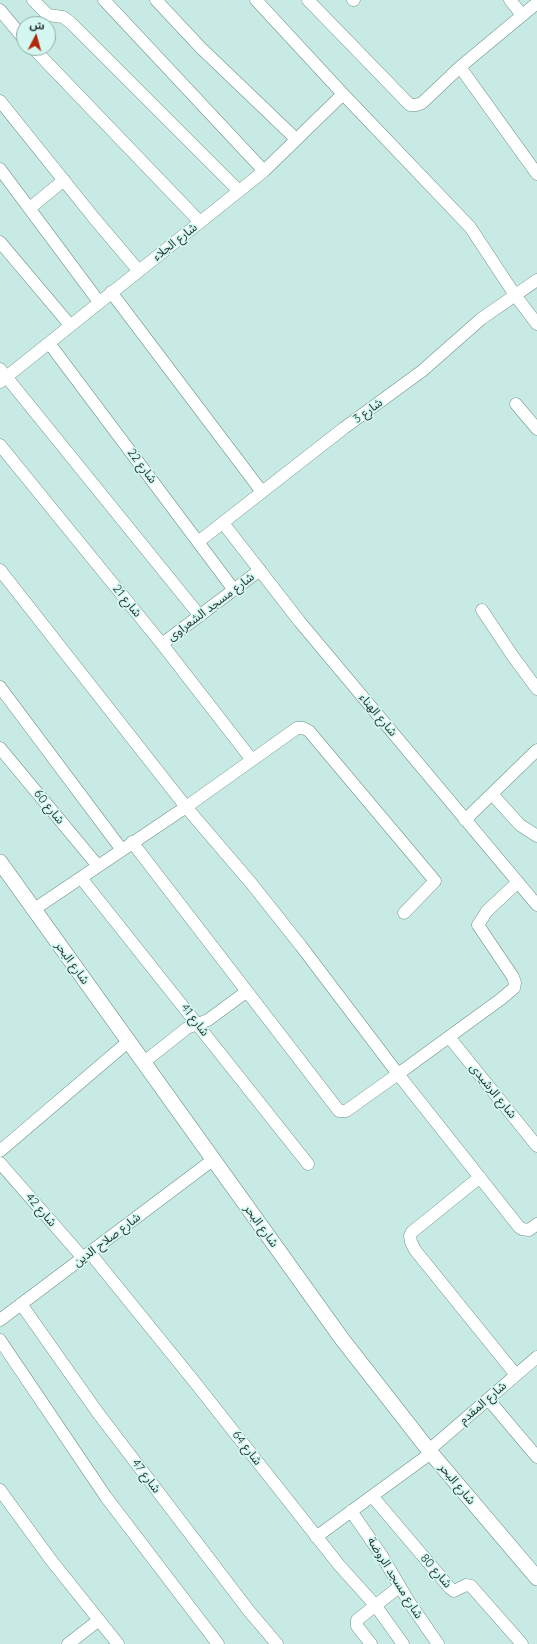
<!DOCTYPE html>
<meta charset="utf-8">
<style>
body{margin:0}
#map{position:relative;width:537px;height:1644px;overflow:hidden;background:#c7ebe4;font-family:Quicksand,"Noto Sans Arabic",sans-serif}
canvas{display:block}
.north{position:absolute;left:16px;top:16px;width:40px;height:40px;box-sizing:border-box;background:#d4f8f1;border:1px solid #90aba6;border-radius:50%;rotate:6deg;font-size:11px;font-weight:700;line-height:16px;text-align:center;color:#293735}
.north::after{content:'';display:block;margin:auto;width:14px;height:18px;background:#b4280c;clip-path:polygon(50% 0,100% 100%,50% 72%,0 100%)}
</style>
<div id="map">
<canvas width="537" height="1644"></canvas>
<div class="north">ش</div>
</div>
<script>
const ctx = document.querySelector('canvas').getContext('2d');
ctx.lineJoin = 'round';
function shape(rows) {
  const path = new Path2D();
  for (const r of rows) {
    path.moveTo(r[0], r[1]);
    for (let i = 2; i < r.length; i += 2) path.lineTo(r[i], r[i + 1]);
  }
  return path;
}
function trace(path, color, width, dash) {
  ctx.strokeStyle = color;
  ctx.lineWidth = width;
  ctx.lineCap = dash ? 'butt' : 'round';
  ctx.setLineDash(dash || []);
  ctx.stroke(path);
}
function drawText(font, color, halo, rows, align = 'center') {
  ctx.font = font + ' Quicksand,"Noto Sans Arabic",sans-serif';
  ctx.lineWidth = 3.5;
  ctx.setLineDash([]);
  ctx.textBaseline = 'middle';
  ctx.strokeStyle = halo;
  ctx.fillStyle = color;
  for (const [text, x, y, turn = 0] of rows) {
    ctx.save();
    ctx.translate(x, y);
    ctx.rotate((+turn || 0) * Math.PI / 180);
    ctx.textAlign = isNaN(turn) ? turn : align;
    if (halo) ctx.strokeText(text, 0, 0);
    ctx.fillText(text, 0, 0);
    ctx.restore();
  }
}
const minor = shape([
 [33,0,48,15,63,17,70,22,239,191],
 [104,0,264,171],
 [156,0,201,48,296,139],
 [256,0,343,94,470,227,515,295,537,324],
 [308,0,410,105,416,105,422,103,460,67,537,174],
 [353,0,354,0],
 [510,0,522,15],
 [0,10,24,39],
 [33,48,200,222],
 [460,67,537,3],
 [0,101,94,218,138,270],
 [0,169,99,302],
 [30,208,64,180],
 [0,242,70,325],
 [111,292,262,492],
 [49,343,234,590],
 [0,369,200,616],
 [0,382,264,171,343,94],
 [516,404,537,429],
 [0,445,162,644,252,760],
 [223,523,300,622,537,905],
 [198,542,344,428,422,371,481,319,537,280],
 [0,570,186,807,251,883,301,946,398,1074,346,1111,339,1111,132,842],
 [482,610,512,655,537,689],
 [162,644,260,570],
 [0,687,122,850],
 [0,748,98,866],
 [492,794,520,825,537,836],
 [465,820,537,750],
 [81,878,308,1164],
 [518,882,487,911,478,925,513,977,515,983,514,988,501,999,398,1074,519,1227,522,1229,529,1230,537,1224],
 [33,910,186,807,297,728,303,728,309,731,435,881,404,913],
 [449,1037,537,1146],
 [144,1062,187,1028,208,1020,246,992],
 [0,1151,129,1041],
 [0,1163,83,1258],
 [480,1177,412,1232,410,1236,411,1242,415,1250,516,1375],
 [90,1253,193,1380,339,1565,375,1605,403,1644],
 [21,1304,98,1413,249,1611,277,1644],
 [0,1320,214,1159],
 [0,1340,106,1497,218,1644],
 [488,1399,537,1457],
 [429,1450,537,1357],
 [0,1490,51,1560,118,1644],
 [372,1496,450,1588,454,1591,466,1585,471,1586,522,1644],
 [351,1511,382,1556,409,1602,438,1644],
 [316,1537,431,1453],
 [68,1644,99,1620],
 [371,1644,357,1626,357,1620,399,1587]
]);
const tertiary = shape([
 [0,862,342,1339,431,1453,537,1578]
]);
const streetNames = [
 ["شارع الجلاء",175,242,-38],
 ["شارع 3",368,411,-36],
 ["شارع 22",142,466,53],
 ["شارع 21",127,601,51],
 ["شارع مسجد الشعراوى",211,607,-37],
 ["شارع الهناء",378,715,50],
 ["شارع 60",49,807,51],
 ["شارع البحر",72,963,54],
 ["شارع 41",195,1020,52],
 ["شارع الرشيدى",493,1091,51],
 ["شارع 42",41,1210,49],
 ["شارع البحر",261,1226,54],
 ["شارع صلاح الدين",107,1240,-37],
 ["شارع المقدم",483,1403,-41],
 ["شارع 64",247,1448,52],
 ["شارع 47",146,1476,53],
 ["شارع البحر",457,1484,50],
 ["شارع 80",436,1571,49],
 ["شارع مسجد الروضة",395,1578,58]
];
trace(minor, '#70918b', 13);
trace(tertiary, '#70918b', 16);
trace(minor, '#fff', 12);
trace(tertiary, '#fff', 15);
drawText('12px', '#293735', '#d4f8f1', streetNames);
</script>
